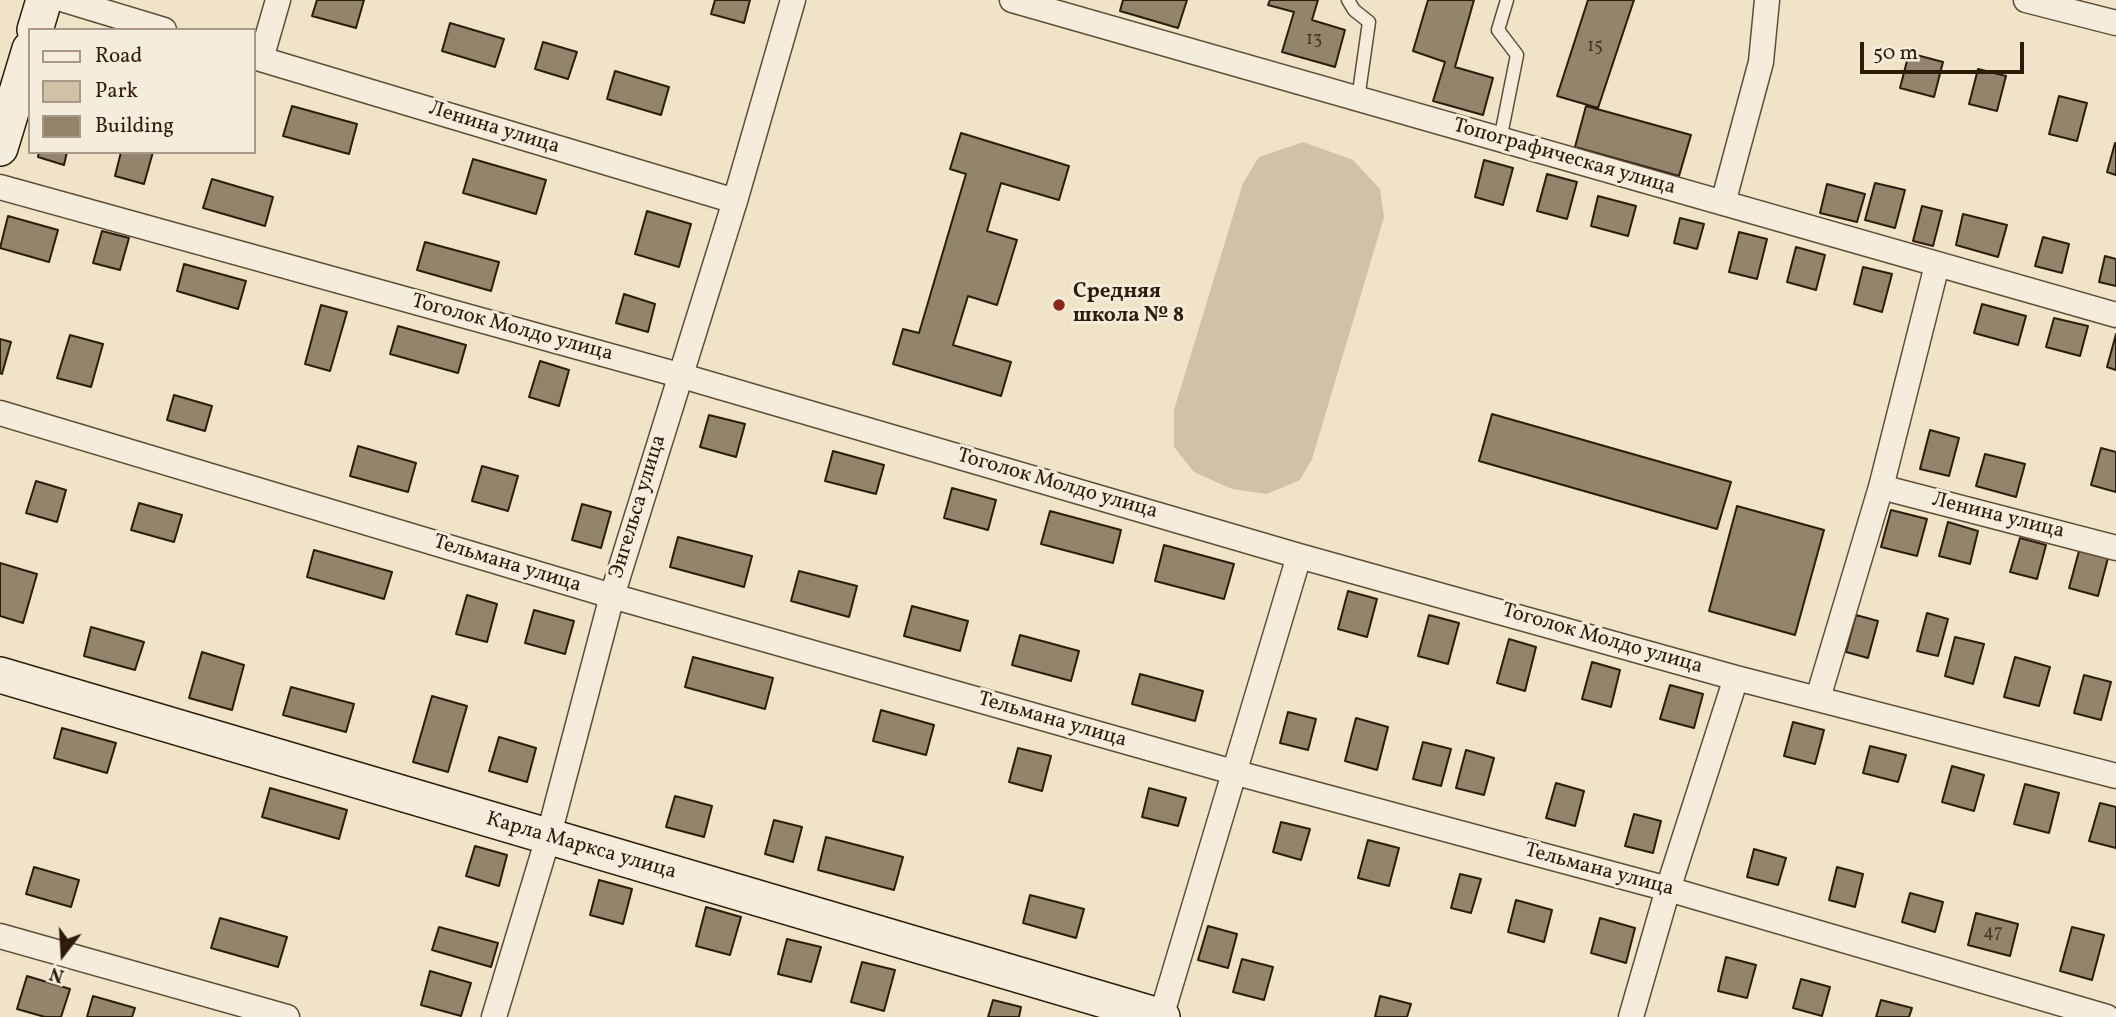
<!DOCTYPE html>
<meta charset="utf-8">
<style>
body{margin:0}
#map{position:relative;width:2116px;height:1017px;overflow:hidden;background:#efe4c7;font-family:Vollkorn,serif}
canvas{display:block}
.legend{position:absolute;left:28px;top:28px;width:228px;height:126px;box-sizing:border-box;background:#f5eddb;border:2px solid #a69987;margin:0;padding:9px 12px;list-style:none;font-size:21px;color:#2f1b09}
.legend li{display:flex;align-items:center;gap:14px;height:35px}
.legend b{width:35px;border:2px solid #a69987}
.north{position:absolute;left:28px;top:919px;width:70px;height:70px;-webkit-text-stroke:5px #f5eddb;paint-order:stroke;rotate:197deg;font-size:19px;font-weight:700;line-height:28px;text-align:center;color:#2f1b09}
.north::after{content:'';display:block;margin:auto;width:24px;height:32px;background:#2f1b09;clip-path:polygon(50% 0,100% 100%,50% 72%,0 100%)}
.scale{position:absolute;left:1860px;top:42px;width:164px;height:32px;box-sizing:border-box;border:4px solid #2f1b09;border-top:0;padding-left:9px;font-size:21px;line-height:24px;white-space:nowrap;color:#2f1b09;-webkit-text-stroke:5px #f5eddb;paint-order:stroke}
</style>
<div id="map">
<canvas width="2116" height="1017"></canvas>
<ul class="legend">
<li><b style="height:9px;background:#f5eddb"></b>Road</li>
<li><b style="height:19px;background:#cec2a7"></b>Park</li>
<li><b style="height:19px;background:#93846c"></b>Building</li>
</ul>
<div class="north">N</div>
<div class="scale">50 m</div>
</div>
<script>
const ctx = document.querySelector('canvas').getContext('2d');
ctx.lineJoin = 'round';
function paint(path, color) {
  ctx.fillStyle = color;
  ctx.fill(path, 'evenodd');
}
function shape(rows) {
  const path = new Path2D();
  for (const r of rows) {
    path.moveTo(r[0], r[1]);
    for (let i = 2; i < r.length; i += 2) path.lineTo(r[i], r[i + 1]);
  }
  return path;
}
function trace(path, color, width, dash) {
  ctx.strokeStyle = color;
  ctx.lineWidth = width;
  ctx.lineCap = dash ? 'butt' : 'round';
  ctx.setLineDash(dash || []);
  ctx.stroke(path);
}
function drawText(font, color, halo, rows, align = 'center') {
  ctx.font = font + ' Vollkorn,serif';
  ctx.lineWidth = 6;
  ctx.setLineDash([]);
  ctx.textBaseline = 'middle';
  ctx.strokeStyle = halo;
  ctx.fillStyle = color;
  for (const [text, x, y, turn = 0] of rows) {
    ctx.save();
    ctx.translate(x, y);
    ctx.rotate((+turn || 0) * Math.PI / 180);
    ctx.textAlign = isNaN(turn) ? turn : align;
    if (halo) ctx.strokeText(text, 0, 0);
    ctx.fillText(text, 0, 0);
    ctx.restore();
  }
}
const green = shape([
 [1303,142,1353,160,1380,189,1384,217,1312,459,1300,480,1267,494,1232,489,1194,472,1174,447,1174,410,1243,183,1259,157]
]);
const building = shape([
 [317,0,364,0,356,28,312,16,317,0],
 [715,0,750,0,744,23,711,14,715,0],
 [1123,0,1187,0,1178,28,1120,11,1123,0],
 [1270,0,1318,0,1312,20,1345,30,1335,67,1282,52,1294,12,1268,5,1270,0],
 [1428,0,1474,0,1455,67,1493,78,1483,115,1433,101,1445,62,1413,51,1428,0],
 [1588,0,1634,0,1598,108,1557,96,1588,0],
 [450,23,504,39,495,67,442,51,450,23],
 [543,42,577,52,568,79,535,69,543,42],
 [1909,53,1943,62,1934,97,1900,88,1909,53],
 [1978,69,2006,76,1997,111,1969,104,1978,69],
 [615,71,669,87,661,115,607,99,615,71],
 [2059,96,2087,103,2077,141,2049,134,2059,96],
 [292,106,357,124,349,154,283,136,292,106],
 [1586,106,1691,135,1679,176,1575,147,1586,106],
 [961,133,1069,166,1059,200,1001,183,987,231,1017,240,997,305,968,296,953,345,1011,362,1001,396,893,364,903,329,919,333,966,174,950,169,961,133],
 [2115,143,2116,143,2116,175,2107,172,2115,143],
 [39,152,67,152,64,165,38,157,39,152],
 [121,152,153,152,144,184,115,176,121,152],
 [473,159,546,180,536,214,463,193,473,159],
 [1484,160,1513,168,1503,205,1475,197,1484,160],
 [1547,174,1577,182,1567,219,1537,211,1547,174],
 [212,179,273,197,265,226,203,208,212,179],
 [1875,183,1905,190,1895,228,1865,220,1875,183],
 [1827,184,1865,194,1857,222,1820,213,1827,184],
 [1598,196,1636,206,1628,236,1591,226,1598,196],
 [1922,206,1942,211,1933,246,1913,241,1922,206],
 [647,211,691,224,679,267,635,254,647,211],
 [1963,214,2007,225,1998,257,1956,245,1963,214],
 [8,216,58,230,49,262,0,248,8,216],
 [1680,218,1704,224,1697,249,1674,243,1680,218],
 [102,231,129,238,120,270,93,263,102,231],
 [1739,232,1767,239,1757,279,1729,272,1739,232],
 [2043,237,2069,244,2062,273,2035,266,2043,237],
 [425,242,499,262,491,291,417,270,425,242],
 [1796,247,1825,255,1816,290,1787,282,1796,247],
 [2105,256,2116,259,2116,286,2099,282,2105,256],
 [184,264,246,281,238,309,177,291,184,264],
 [1863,267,1892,274,1882,312,1854,304,1863,267],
 [624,294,655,304,648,332,616,323,624,294],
 [1982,304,2026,316,2018,345,1974,333,1982,304],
 [321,305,347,312,330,371,305,364,321,305],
 [2054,318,2088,326,2080,356,2046,347,2054,318],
 [398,326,466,345,458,373,390,354,398,326],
 [2116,334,2116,370,2107,367,2116,334],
 [70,335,103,344,91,387,57,378,70,335],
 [0,339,11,342,2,374,0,373,0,339],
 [540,361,569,370,559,406,529,397,540,361],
 [174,395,212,406,205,431,167,420,174,395],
 [1492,414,1731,482,1717,529,1479,461,1492,414],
 [709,415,745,424,736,457,700,447,709,415],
 [1930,430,1959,438,1949,476,1920,469,1930,430],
 [358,446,416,463,408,492,350,476,358,446],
 [2101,448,2116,452,2116,492,2091,485,2101,448],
 [833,451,884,465,876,494,825,481,833,451],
 [1985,454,2025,464,2016,497,1976,486,1985,454],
 [482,466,518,476,508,511,472,501,482,466],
 [36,481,66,490,57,522,26,513,36,481],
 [952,488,996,500,988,530,944,518,952,488],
 [139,503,182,515,174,542,131,530,139,503],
 [582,504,611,512,601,548,572,540,582,504],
 [1737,506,1824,530,1795,635,1709,611,1737,506],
 [1891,510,1927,519,1917,556,1881,547,1891,510],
 [1050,511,1121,530,1113,563,1041,544,1050,511],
 [1948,522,1978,531,1970,564,1939,556,1948,522],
 [678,537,752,556,744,587,670,567,678,537],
 [2020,538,2046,545,2037,579,2010,572,2020,538],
 [1164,545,1234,564,1224,599,1155,581,1164,545],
 [314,550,392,572,384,599,307,577,314,550],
 [2079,551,2108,558,2098,596,2069,588,2079,551],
 [0,563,37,574,23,623,0,616,0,563],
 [799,571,857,586,849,617,791,601,799,571],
 [1348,591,1377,599,1367,637,1338,629,1348,591],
 [467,595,497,604,487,642,456,634,467,595],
 [912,606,968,621,960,651,904,636,912,606],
 [534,610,574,621,565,654,525,643,534,610],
 [1927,613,1948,619,1938,656,1917,651,1927,613],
 [1429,615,1459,623,1448,664,1418,656,1429,615],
 [1856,615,1878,621,1868,658,1846,652,1856,615],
 [91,627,144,642,135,670,84,656,91,627],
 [1020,635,1079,651,1071,681,1012,665,1020,635],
 [1955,637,1984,644,1973,684,1945,676,1955,637],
 [1509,639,1536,647,1525,691,1497,683,1509,639],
 [202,652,244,665,232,710,189,698,202,652],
 [693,657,773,678,765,709,685,687,693,657],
 [2015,657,2050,667,2039,706,2004,697,2015,657],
 [1592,662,1620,670,1611,707,1582,699,1592,662],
 [1140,674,1203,691,1195,721,1132,704,1140,674],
 [2084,675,2111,682,2101,720,2074,713,2084,675],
 [1670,685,1703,694,1694,728,1660,719,1670,685],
 [291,687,354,704,346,732,283,715,291,687],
 [432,696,467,706,448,772,413,762,432,696],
 [881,710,934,725,926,755,873,741,881,710],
 [1288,712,1316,719,1308,750,1280,743,1288,712],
 [1356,718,1388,727,1377,770,1345,761,1356,718],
 [1793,722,1824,730,1815,764,1784,756,1793,722],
 [62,728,116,743,107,773,54,758,62,728],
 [499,737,536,748,527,782,489,771,499,737],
 [1423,742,1451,749,1441,786,1413,779,1423,742],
 [1870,746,1906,755,1898,782,1863,773,1870,746],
 [1018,748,1051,756,1042,791,1009,782,1018,748],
 [1466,750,1494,758,1484,795,1456,788,1466,750],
 [1952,766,1984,775,1974,811,1942,802,1952,766],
 [1556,783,1584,791,1575,826,1546,818,1556,783],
 [2025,784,2059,793,2049,833,2014,824,2025,784],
 [270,788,347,810,339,839,262,817,270,788],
 [1149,788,1186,798,1178,826,1142,817,1149,788],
 [675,796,712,806,704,837,666,827,675,796],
 [2100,803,2116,807,2116,848,2089,841,2100,803],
 [1634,814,1661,821,1653,853,1625,846,1634,814],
 [774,820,802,827,793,862,765,854,774,820],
 [1281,822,1310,829,1301,860,1273,852,1281,822],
 [826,837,903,857,894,890,818,870,826,837],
 [1368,840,1399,848,1389,886,1358,878,1368,840],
 [475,846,507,855,499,886,466,876,475,846],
 [1754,849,1786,858,1778,885,1747,877,1754,849],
 [34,867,79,880,71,907,26,894,34,867],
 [1837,867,1863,874,1855,907,1829,900,1837,867],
 [1460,874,1481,879,1471,913,1451,908,1460,874],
 [599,880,632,889,623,924,590,915,599,880],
 [1910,893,1943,902,1935,932,1902,922,1910,893],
 [1030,895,1084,909,1076,938,1023,923,1030,895],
 [1516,900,1552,910,1544,942,1508,932,1516,900],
 [706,907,741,917,730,955,696,946,706,907],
 [1976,913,2018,924,2010,956,1968,945,1976,913],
 [220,918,287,937,278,967,211,948,220,918],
 [1600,918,1635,928,1626,963,1591,953,1600,918],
 [1208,926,1237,934,1228,968,1198,960,1208,926],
 [439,927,498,943,491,967,432,950,439,927],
 [2072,927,2104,935,2092,980,2060,971,2072,927],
 [787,939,821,947,811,982,778,974,787,939],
 [1726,957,1756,965,1747,998,1718,991,1726,957],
 [1242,959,1273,967,1264,1000,1233,992,1242,959],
 [862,962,895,970,884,1011,851,1002,862,962],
 [430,971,471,983,461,1016,421,1005,430,971],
 [27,976,70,989,61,1017,45,1017,17,1009,27,976],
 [1801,979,1830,987,1822,1016,1793,1008,1801,979],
 [93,996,135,1008,132,1017,87,1017,93,996],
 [1380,996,1411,1004,1407,1017,1375,1017,1380,996],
 [993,1000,1021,1007,1019,1017,988,1017,993,1000],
 [1881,1000,1912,1008,1909,1017,1876,1017,1881,1000]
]);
const lane = shape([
 [1348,0,1354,10,1369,22,1358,99],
 [1500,140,1517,55,1498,30,1507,0]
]);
const street = shape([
 [65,0,164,30],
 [1012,0,2116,315],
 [2026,0,2116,23],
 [254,57,735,201],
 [261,59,278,0],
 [0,187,679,375,1299,556,1736,678,2116,776],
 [1723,203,1761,62,1767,0],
 [0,413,612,596,1233,772,1668,889,2107,1017],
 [1881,487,2116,548],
 [1818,698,1881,487,1937,265],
 [0,936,287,1017],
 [494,1017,548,838,612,596,735,201,793,0],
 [1161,1017,1299,556],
 [1631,1017,1668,889,1736,678]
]);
const secondary = shape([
 [35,30,44,0],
 [0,148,30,49],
 [0,675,1162,1017]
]);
const markers = [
 [1059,305,7,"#8f2418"]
];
const numberNames = [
 ["13",1314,41],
 ["15",1595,48],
 ["47",1993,934]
];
const streetNames = [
 ["Ленина улица",494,129,17],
 ["Топографическая улица",1564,158,16],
 ["Тоголок Молдо улица",512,329,15],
 ["Тоголок Молдо улица",1057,485,16],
 ["Энгельса улица",639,507,-73],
 ["Ленина улица",1998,517,14],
 ["Тельмана улица",507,565,17],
 ["Тоголок Молдо улица",1602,640,16],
 ["Тельмана улица",1052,721,16],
 ["Карла Маркса улица",581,847,16],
 ["Тельмана улица",1599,871,15]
];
const poiNames = [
 ["Средняя",1073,293],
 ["школа № 8",1073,317]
];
paint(green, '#cec2a7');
paint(building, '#93846c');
trace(building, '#2f1b09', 2);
trace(lane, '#5f4d38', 15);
trace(street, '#5f4d38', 27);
trace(secondary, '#2f1b09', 38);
trace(lane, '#f5eddb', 12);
trace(street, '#f5eddb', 24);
trace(secondary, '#f5eddb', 35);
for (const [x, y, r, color] of markers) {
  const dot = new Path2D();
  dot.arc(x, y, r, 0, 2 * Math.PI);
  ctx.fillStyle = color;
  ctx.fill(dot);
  trace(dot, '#f5eddb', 2.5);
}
drawText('18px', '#483522', null, numberNames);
drawText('21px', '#2f1b09', '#f5eddb', streetNames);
drawText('bold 21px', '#2f1b09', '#f5eddb', poiNames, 'left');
</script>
